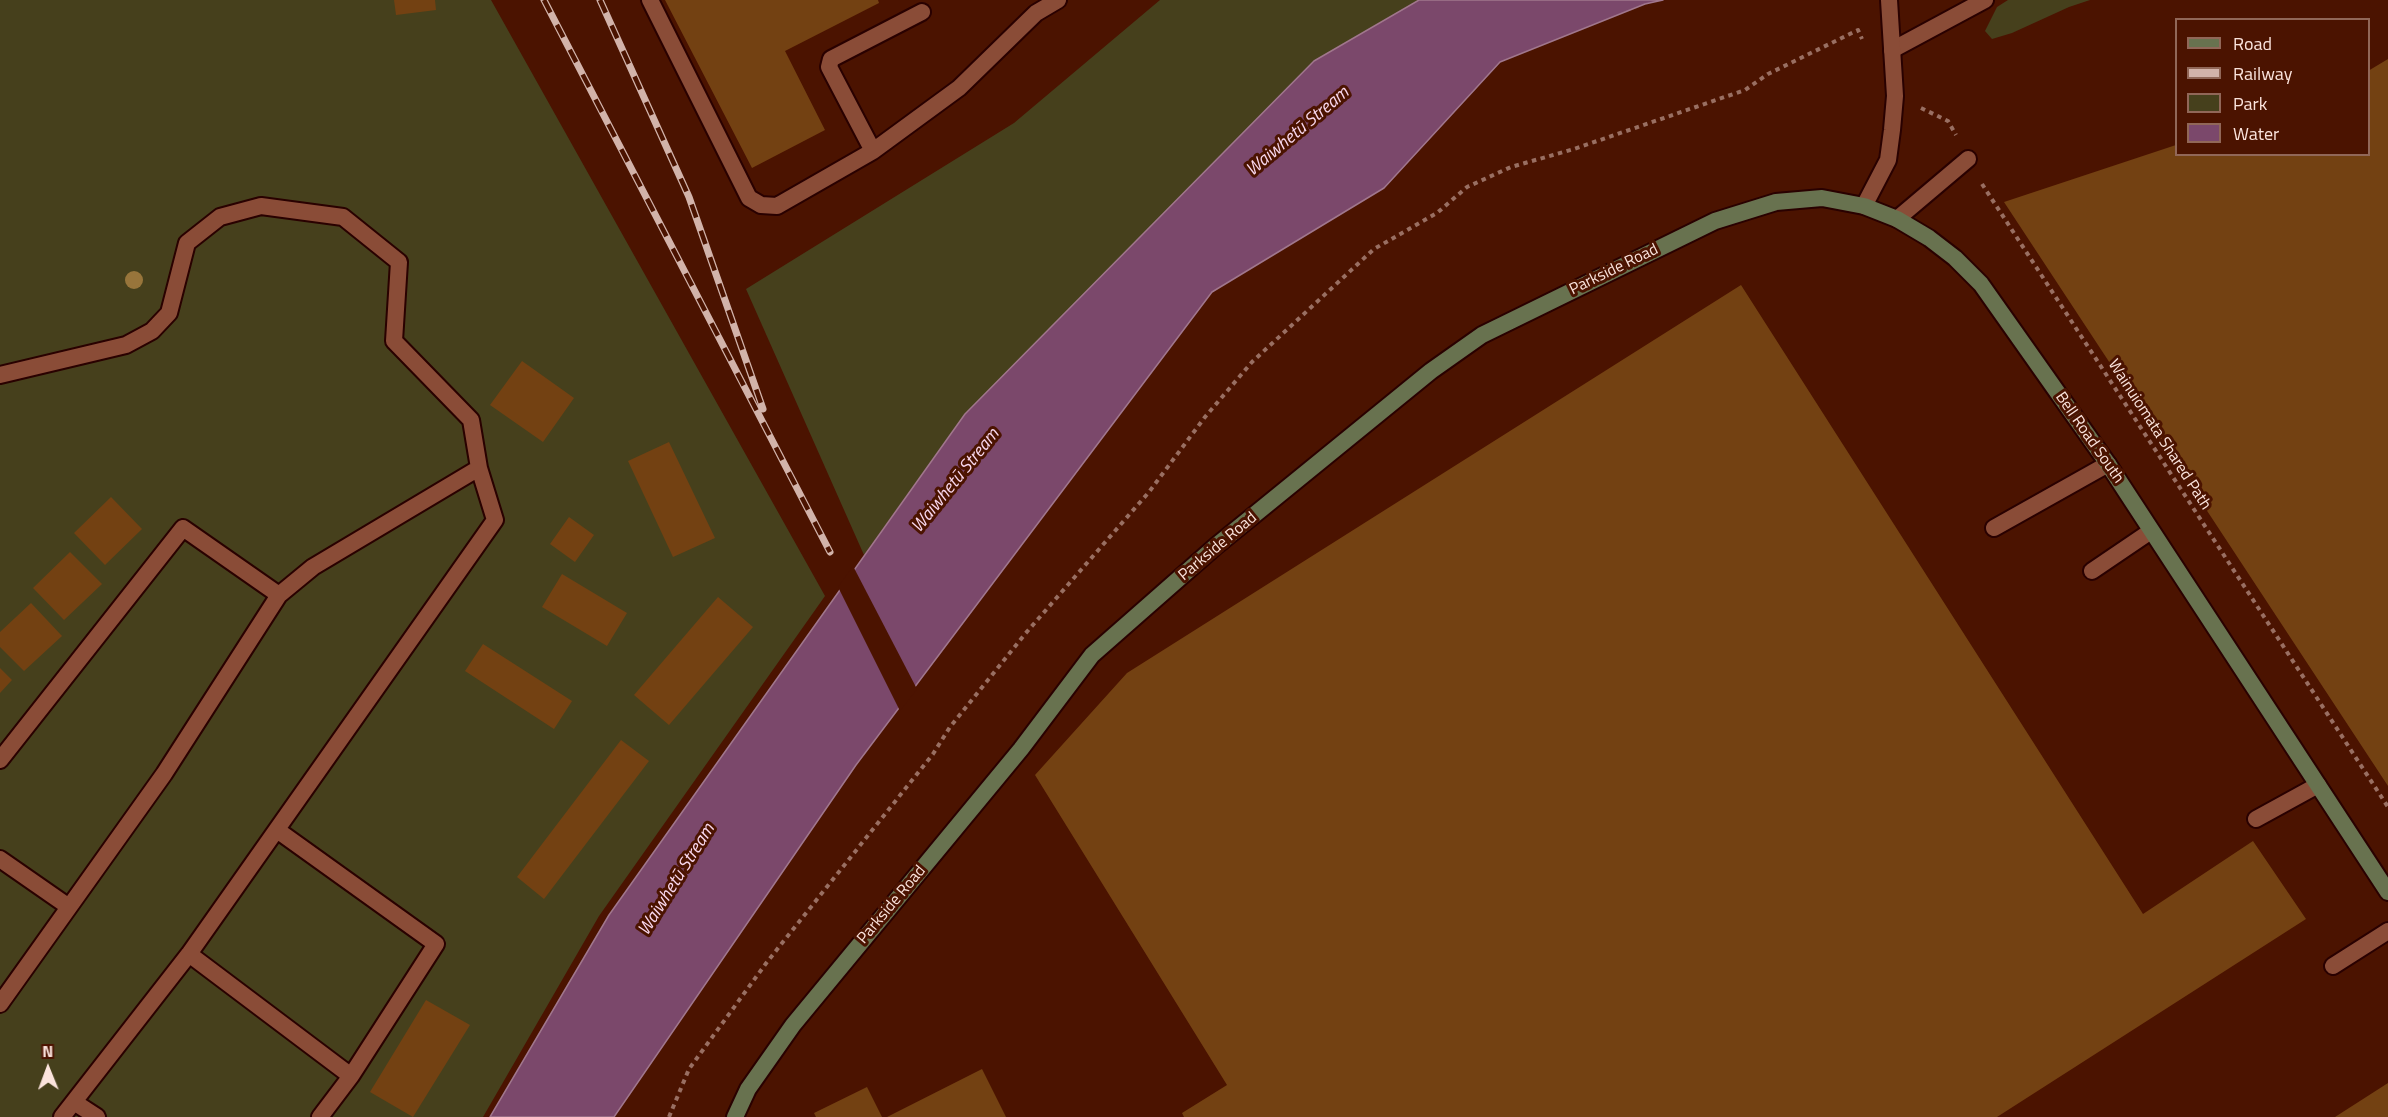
<!DOCTYPE html>
<meta charset="utf-8">
<style>
body{margin:0}
#map{position:relative;width:2388px;height:1117px;overflow:hidden;background:#4b1300;font-family:"Titillium Web",sans-serif}
canvas{display:block}
.legend{position:absolute;left:2175px;top:18px;width:195px;height:138px;box-sizing:border-box;background:#4b1300;border:2px solid #916758;margin:0;padding:8px 10px;list-style:none;font-size:18px;color:#fbe4dd}
.legend li{display:flex;align-items:center;gap:12px;height:30px}
.legend b{width:30px;border:2px solid #916758}
.north{position:absolute;left:18px;top:1039px;width:60px;height:60px;-webkit-text-stroke:4px #4b1300;paint-order:stroke;rotate:359deg;font-size:16px;font-weight:700;line-height:24px;text-align:center;color:#fbe4dd}
.north::after{content:'';display:block;margin:auto;width:21px;height:27px;background:#fbe4dd;clip-path:polygon(50% 0,100% 100%,50% 72%,0 100%)}
</style>
<div id="map">
<canvas width="2388" height="1117"></canvas>
<ul class="legend">
<li><b style="height:8px;background:#68724f"></b>Road</li>
<li><b style="height:8px;background:#d2b3aa"></b>Railway</li>
<li><b style="height:16px;background:#46401c"></b>Park</li>
<li><b style="height:16px;background:#7b486b"></b>Water</li>
</ul>
<div class="north">N</div>
</div>
<script>
const ctx = document.querySelector('canvas').getContext('2d');
ctx.lineJoin = 'round';
function paint(path, color) {
  ctx.fillStyle = color;
  ctx.fill(path, 'evenodd');
}
function shape(rows) {
  const path = new Path2D();
  for (const r of rows) {
    path.moveTo(r[0], r[1]);
    for (let i = 2; i < r.length; i += 2) path.lineTo(r[i], r[i + 1]);
  }
  return path;
}
function trace(path, color, width, dash) {
  ctx.strokeStyle = color;
  ctx.lineWidth = width;
  ctx.lineCap = dash ? 'butt' : 'round';
  ctx.setLineDash(dash || []);
  ctx.stroke(path);
}
function drawText(font, color, halo, rows, align = 'center') {
  ctx.font = font + ' "Titillium Web",sans-serif';
  ctx.lineWidth = 6;
  ctx.setLineDash([]);
  ctx.textBaseline = 'middle';
  ctx.strokeStyle = halo;
  ctx.fillStyle = color;
  for (const [text, x, y, turn = 0] of rows) {
    ctx.save();
    ctx.translate(x, y);
    ctx.rotate((+turn || 0) * Math.PI / 180);
    ctx.textAlign = isNaN(turn) ? turn : align;
    if (halo) ctx.strokeText(text, 0, 0);
    ctx.fillText(text, 0, 0);
    ctx.restore();
  }
}
const green = shape([
 [0,0,491,0,825,596,599,916,483,1117,0,1117],
 [1160,0,1419,0,1314,61,965,414,864,555,746,289,1014,123],
 [2008,0,2090,0,2069,7,2012,33,1992,39,1985,31,1997,7]
]);
const water = shape([
 [1419,0,1663,0,1645,4,1500,62,1384,188,1212,292,856,765,614,1117,490,1117,609,915,965,414,1314,61,1419,0]
]);
const pier = shape([
 [853,566,917,689,900,711,838,587]
]);
const building = shape([
 [394,0,435,0,436,10,396,15],
 [665,0,878,0,879,3,785,51,825,130,752,168],
 [2388,59,2388,786,2004,202,2176,145,2176,154,2368,154,2368,71],
 [1741,285,2143,914,2253,841,2306,919,1997,1117,1184,1117,1182,1113,1227,1085,1035,775,1127,673],
 [522,361,574,398,543,442,490,405],
 [669,442,715,538,673,557,628,461],
 [111,497,142,529,105,565,74,533],
 [569,517,594,535,575,562,550,544],
 [70,552,102,584,64,620,33,588],
 [562,574,627,613,607,646,542,607],
 [718,597,753,627,669,725,634,695],
 [31,603,62,636,24,671,0,647,0,632],
 [483,644,572,701,554,729,465,671],
 [0,668,12,680,0,693],
 [621,740,649,761,544,899,517,877],
 [426,1000,470,1025,413,1117,370,1092],
 [982,1069,1006,1117,887,1117],
 [2388,1083,2388,1117,2335,1117],
 [867,1087,882,1117,816,1117,814,1113]
]);
const path = shape([
 [1921,108,1948,121,1956,135],
 [1982,184,2388,807],
 [669,1117,689,1069,767,962,933,754,950,727,1025,634,1149,492,1205,417,1252,362,1374,249,1437,213,1467,187,1511,167,1574,149,1745,90,1768,74,1858,30,1862,39]
]);
const service = shape([
 [650,0,749,198,761,205,777,206,873,151,959,88,1036,13,1058,0],
 [1892,50,1985,0],
 [873,151,829,67,831,59,922,12],
 [1897,219,1968,159],
 [0,375,126,345,152,331,169,313,187,243,220,217,261,206,343,217,399,262,394,341,471,420,479,468,495,520,189,954,62,1117],
 [1994,528,2108,464],
 [2092,571,2151,531],
 [0,760,183,528,279,595],
 [2256,819,2318,785],
 [0,859,69,907],
 [189,954,351,1076,436,944,277,830],
 [2333,966,2388,931],
 [0,1004,164,774,279,595,313,567,479,468],
 [74,1102,97,1117],
 [320,1117,351,1076]
]);
const minor = shape([
 [1864,206,1888,160,1892,130,1895,96,1889,0]
]);
const secondary = shape([
 [735,1117,748,1089,793,1025,1021,749,1092,655,1216,546,1431,371,1482,335,1715,221,1776,202,1822,198,1864,206,1897,219,1929,238,1955,258,1981,284,2108,464,2388,892]
]);
const rail = shape([
 [544,0,830,552],
 [600,0,689,197,763,409]
]);
const trees = [
 [134,280]
];
const streetNames = [
 ["Parkside Road",1614,270,-26],
 ["Wainuiomata Shared Path",2159,435,57],
 ["Bell Road South",2089,438,55],
 ["Parkside Road",1218,547,-40],
 ["Parkside Road",892,905,-50]
];
const waterNames = [
 ["Waiwhetū Stream",1298,132,-40],
 ["Waiwhetū Stream",956,481,-51],
 ["Waiwhetū Stream",677,880,-58]
];
paint(green, '#46401c');
paint(water, '#7b486b');
trace(water, '#a1778d', 1.5);
paint(pier, '#4b1300');
paint(building, '#734112');
trace(service, '#290100', 20);
trace(minor, '#290100', 20);
trace(secondary, '#290100', 20);
trace(path, '#996f62', 4, [4.5, 4.5]);
trace(service, '#8a4c37', 16);
trace(minor, '#8a4c37', 16);
trace(secondary, '#68724f', 16);
trace(rail, '#d2b3aa', 7);
trace(rail, '#4b1300', 4.5, [14]);
ctx.fillStyle = '#98753b';
for (const [x, y] of trees) {
  ctx.beginPath();
  ctx.arc(x, y, 9, 0, 2 * Math.PI);
  ctx.fill();
}
drawText('16px', '#fbe4dd', '#4b1300', streetNames);
drawText('italic 18px', '#f9d8ee', '#4b1300', waterNames);
</script>
